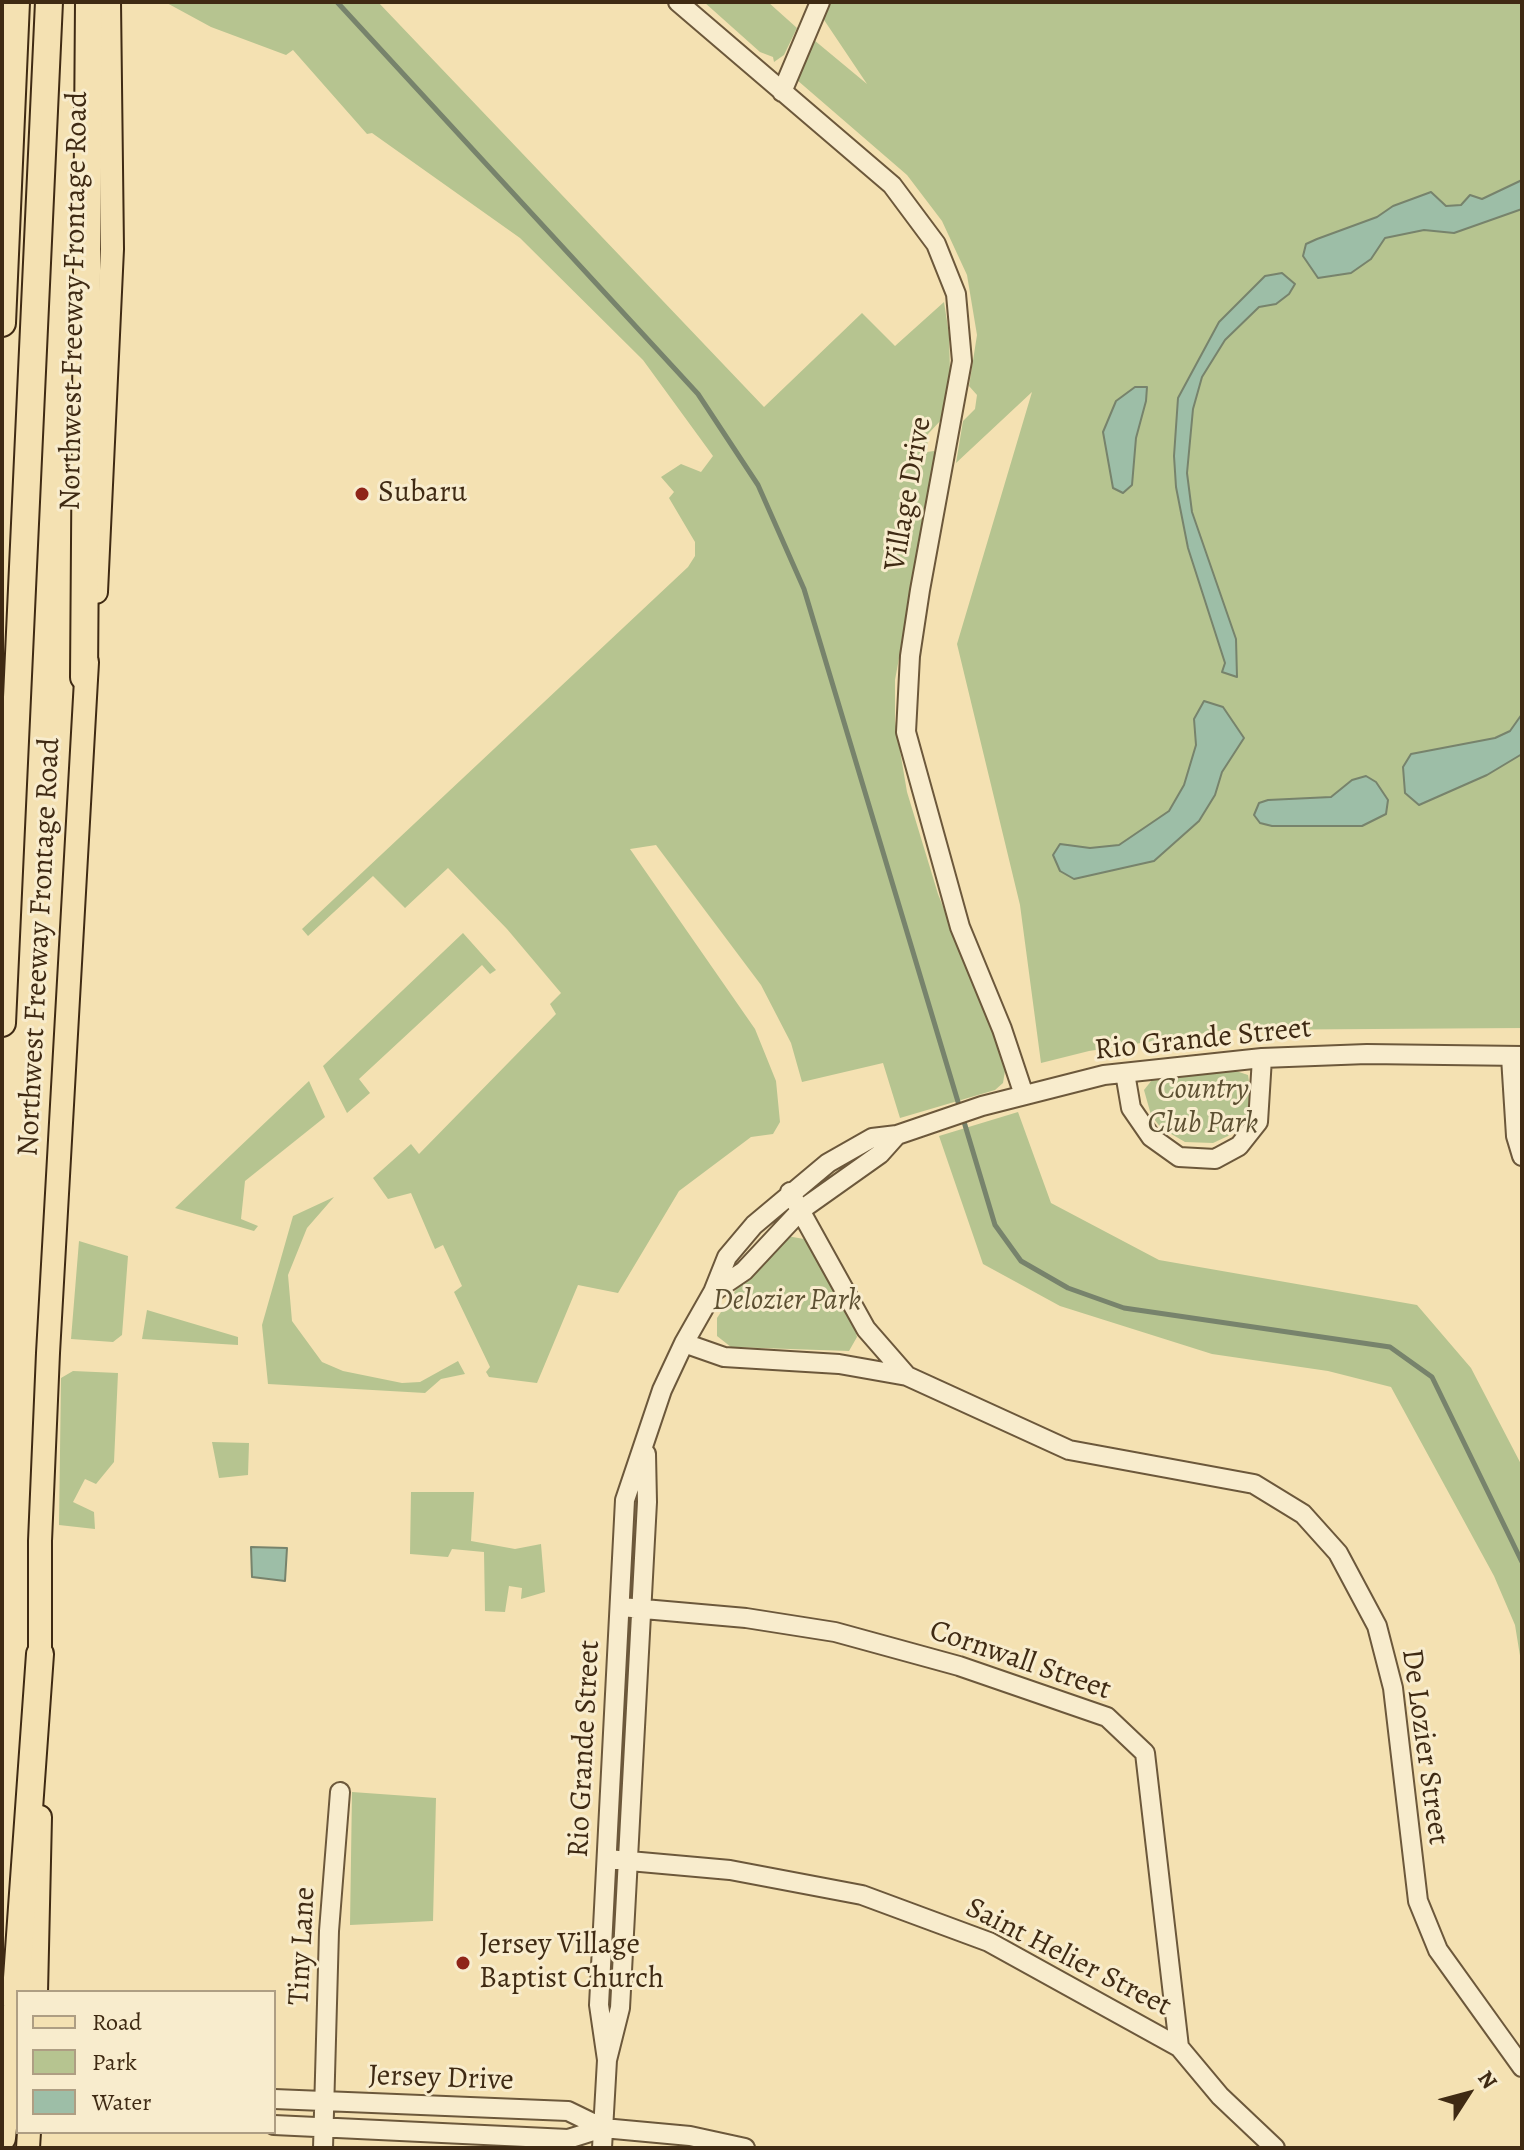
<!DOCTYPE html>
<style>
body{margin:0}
#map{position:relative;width:1524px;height:2150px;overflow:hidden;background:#f4e1b2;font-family:Alegreya,serif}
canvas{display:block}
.frame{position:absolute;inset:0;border:4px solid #3f2a13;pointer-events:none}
.legend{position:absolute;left:16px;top:1990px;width:260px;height:144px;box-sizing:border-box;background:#f8eccd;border:2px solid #ae9e83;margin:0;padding:10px 14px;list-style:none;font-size:24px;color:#3f2a13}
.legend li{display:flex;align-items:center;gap:16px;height:40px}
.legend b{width:40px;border:2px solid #ae9e83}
.north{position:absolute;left:1428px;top:2054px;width:80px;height:80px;-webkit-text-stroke:6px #f8eccd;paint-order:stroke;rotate:54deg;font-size:22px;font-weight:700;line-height:32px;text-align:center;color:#3f2a13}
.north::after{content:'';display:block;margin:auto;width:28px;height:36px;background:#3f2a13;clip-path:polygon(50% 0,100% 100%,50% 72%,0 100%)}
</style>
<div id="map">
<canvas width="1524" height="2150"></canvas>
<div class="frame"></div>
<ul class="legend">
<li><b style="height:10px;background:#f4e1b2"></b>Road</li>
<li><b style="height:22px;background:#b6c490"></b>Park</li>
<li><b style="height:22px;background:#9dbea7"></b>Water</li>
</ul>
<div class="north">N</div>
</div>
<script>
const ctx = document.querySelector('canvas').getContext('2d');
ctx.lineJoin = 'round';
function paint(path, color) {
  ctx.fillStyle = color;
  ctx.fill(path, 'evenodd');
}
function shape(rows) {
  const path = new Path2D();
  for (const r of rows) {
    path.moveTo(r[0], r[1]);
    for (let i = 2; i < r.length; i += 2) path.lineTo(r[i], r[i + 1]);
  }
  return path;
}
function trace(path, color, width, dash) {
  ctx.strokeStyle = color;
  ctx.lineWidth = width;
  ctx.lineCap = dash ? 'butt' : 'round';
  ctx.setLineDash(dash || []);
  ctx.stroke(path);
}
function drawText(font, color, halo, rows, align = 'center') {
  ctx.font = font + ' Alegreya,serif';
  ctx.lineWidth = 6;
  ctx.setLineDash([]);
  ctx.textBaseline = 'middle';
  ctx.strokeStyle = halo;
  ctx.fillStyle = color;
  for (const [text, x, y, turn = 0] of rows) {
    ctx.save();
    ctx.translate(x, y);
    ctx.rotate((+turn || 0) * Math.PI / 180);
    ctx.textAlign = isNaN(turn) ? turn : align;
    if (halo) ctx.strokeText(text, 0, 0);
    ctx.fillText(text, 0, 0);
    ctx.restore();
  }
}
const green = shape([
 [165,2,378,2,764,407,862,313,895,346,944,302,949,334,950,371,942,419,928,434,927,452,934,451,936,455,895,680,895,721,907,792,938,894,996,1041,1005,1071,1003,1083,995,1090,900,1118,883,1063,802,1082,791,1043,761,985,656,845,630,849,755,1029,776,1081,780,1122,773,1134,751,1137,679,1191,618,1293,578,1285,537,1383,489,1377,486,1372,490,1367,454,1292,462,1286,443,1245,435,1249,411,1193,388,1199,373,1178,411,1144,419,1154,556,1014,550,1004,561,993,507,929,448,868,405,908,373,876,308,936,302,929,688,567,695,556,695,542,669,498,674,492,661,477,681,464,701,472,713,456,643,360,520,238,372,133,367,134,293,50,286,55,211,27],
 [704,2,768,2,797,28,784,55,774,62,773,57,760,52],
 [812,2,1522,2,1522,1028,1225,1030,1089,1051,1041,1063,1020,905,957,644,1032,392,956,463,963,421,975,409,977,395,969,386,977,335,967,275,942,221,907,175,797,80,814,40,867,84],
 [463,933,496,970,490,974,482,965,359,1079,370,1093,347,1113,323,1066],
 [1230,1069,1248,1075,1252,1100,1248,1114,1228,1136,1213,1143,1185,1142,1161,1128,1151,1115,1144,1090,1152,1080],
 [309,1081,325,1117,245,1181,241,1219,258,1226,254,1231,175,1208],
 [1018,1112,1051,1203,1159,1260,1417,1305,1471,1368,1522,1466,1522,1668,1515,1625,1494,1576,1391,1387,1328,1371,1212,1354,1060,1306,983,1264,939,1136],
 [334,1197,307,1228,288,1275,292,1321,322,1362,343,1371,402,1383,420,1382,458,1361,465,1374,441,1379,425,1393,268,1384,262,1325,293,1216],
 [787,1236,804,1239,811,1247,854,1326,857,1337,849,1351,731,1347,717,1336,717,1318,737,1288,765,1254],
 [79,1241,128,1256,122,1335,113,1342,71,1339],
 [147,1310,238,1337,238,1345,142,1339],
 [73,1371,118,1373,114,1462,96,1484,85,1479,73,1502,94,1512,95,1529,59,1525,61,1378],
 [212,1442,249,1443,248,1475,219,1478],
 [411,1492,474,1492,471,1541,515,1549,541,1544,545,1592,521,1599,522,1588,509,1586,505,1612,485,1611,484,1552,452,1549,448,1557,410,1554],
 [352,1792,436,1798,433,1921,350,1925]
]);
const water = shape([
 [1522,180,1522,209,1454,233,1424,230,1385,238,1371,259,1351,273,1318,278,1303,256,1306,244,1317,239,1377,217,1393,206,1431,192,1446,206,1461,205,1470,195,1482,199,1522,180],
 [1282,273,1295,284,1289,294,1276,304,1259,307,1225,340,1202,377,1193,409,1187,473,1192,512,1236,639,1237,677,1222,672,1225,663,1188,548,1176,487,1174,456,1178,398,1219,322,1265,276,1282,273],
 [1135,387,1147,387,1146,401,1136,438,1132,485,1123,493,1113,488,1103,432,1116,401,1135,387],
 [1204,701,1223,707,1244,738,1222,772,1215,795,1199,821,1154,861,1074,879,1060,871,1053,855,1060,844,1090,848,1119,845,1169,811,1184,785,1196,745,1194,719,1204,701],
 [1522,714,1522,754,1487,775,1419,805,1405,793,1403,767,1411,754,1495,738,1510,731,1522,714],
 [1366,776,1376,782,1388,800,1386,814,1362,826,1272,826,1260,823,1254,815,1259,803,1268,800,1331,797,1352,780,1366,776],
 [251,1547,287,1548,285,1581,252,1577,251,1547]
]);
const stream = shape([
 [337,2,698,394,758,485,804,589,995,1225,1021,1261,1068,1288,1124,1308,1390,1347,1432,1377,1522,1562]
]);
const minor = shape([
 [678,2,892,185,936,244,956,294,962,361,920,590,910,656,906,732,960,927,1002,1029,1024,1095],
 [782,92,820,2],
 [1511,1057,1516,1136,1522,1156],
 [1125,1073,1131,1108,1151,1137,1179,1157,1215,1159,1239,1146,1258,1122,1262,1058],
 [790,1192,866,1329,907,1376,1069,1450,1254,1484,1303,1514,1338,1553,1377,1626,1393,1688,1418,1901,1438,1950,1522,2067],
 [713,1292,744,1271,801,1210,880,1154,897,1135],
 [684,1343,724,1357,839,1364,907,1376],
 [621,1607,746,1618,835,1632,959,1666,1107,1717,1145,1753,1179,2047],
 [607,1859,730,1870,862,1895,989,1942,1179,2047,1220,2096,1275,2148],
 [607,2060,599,2005,625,1500,662,1390,684,1343,713,1292,727,1257,754,1225,828,1163,872,1138,897,1135,982,1106,1104,1075,1262,1058,1367,1054,1522,1056],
 [274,2099,568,2111,603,2128,690,2136,745,2148],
 [274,2125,568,2139,603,2128],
 [323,2148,329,1931,340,1792],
 [602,2148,607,2060,620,2008,647,1502,646,1454]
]);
const major = shape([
 [96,592,112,249,109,2],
 [40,1670,40,1541,48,1353,87,662],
 [36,1992,40,1817],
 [28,2148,29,2132]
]);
const highway = shape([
 [2,323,16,2],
 [84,677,89,2],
 [2,1023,49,2],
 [2,2138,15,2006,40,1654]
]);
const markers = [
 [362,494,8,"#8f2418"],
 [463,1963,8,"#8f2418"]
];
const streetNames = [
 ["Northwest Freeway Frontage Road",75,301,-89],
 ["Village Drive",909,494,-80],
 ["Northwest Freeway Frontage Road",40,947,-87],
 ["Rio Grande Street",1203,1040,-6],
 ["Cornwall Street",1020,1661,19],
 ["De Lozier Street",1424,1747,82],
 ["Rio Grande Street",585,1749,-87],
 ["Tiny Lane",303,1946,-87],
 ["Saint Helier Street",1068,1958,27],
 ["Jersey Drive",441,2079,2]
];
const poiNames = [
 ["Subaru",378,494],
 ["Jersey Village",479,1946],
 ["Baptist Church",479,1980]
];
const parkNames = [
 ["Country",1203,1091],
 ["Club Park",1203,1125],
 ["Delozier Park",787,1302]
];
paint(green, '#b6c490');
paint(water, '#9dbea7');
trace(water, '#77836c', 2);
trace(stream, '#77836c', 5);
trace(minor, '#6c583b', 22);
trace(major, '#3f2a13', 26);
trace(highway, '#3f2a13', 30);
trace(minor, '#f8eccd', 18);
trace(major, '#f4e1b2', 22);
trace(highway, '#f4e1b2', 26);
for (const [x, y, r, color] of markers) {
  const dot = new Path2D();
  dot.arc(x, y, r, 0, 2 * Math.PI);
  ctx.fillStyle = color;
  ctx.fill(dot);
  trace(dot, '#f8eccd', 3);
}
drawText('30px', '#3f2a13', '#f8eccd', streetNames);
drawText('30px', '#3f2a13', '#f8eccd', poiNames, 'left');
drawText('italic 30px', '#5d5032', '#f8eccd', parkNames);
</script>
